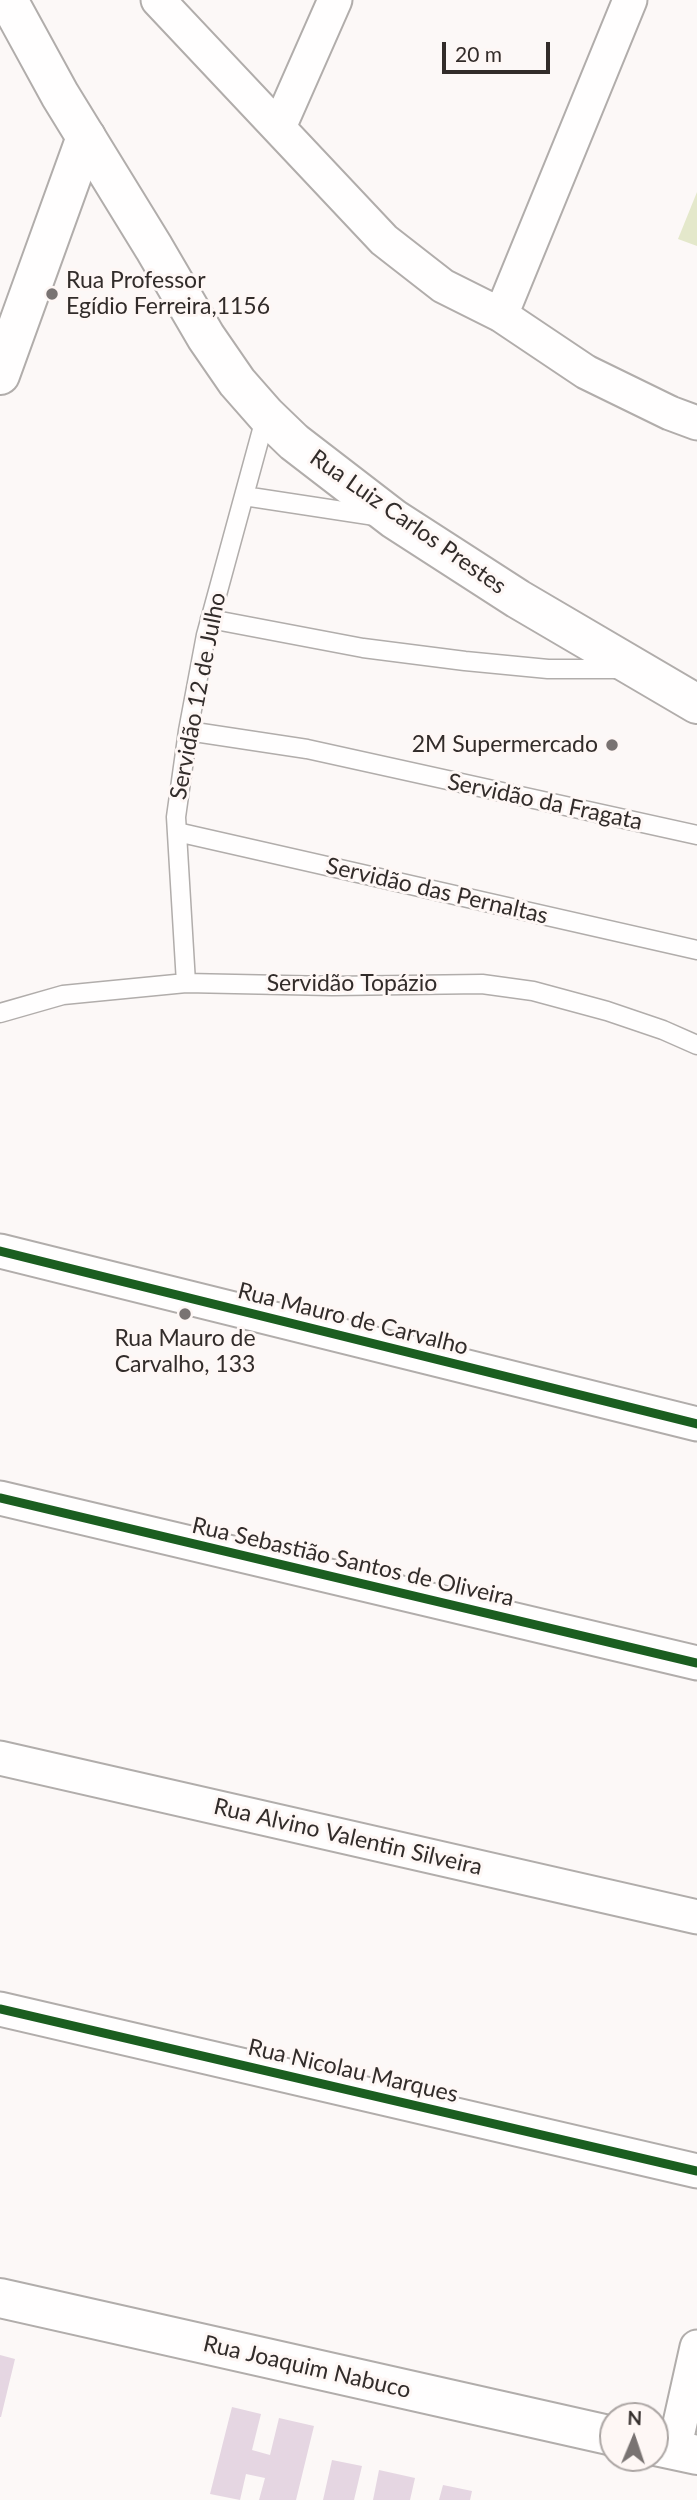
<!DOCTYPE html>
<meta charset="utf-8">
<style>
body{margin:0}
#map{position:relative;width:697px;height:2500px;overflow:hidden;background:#fcf8f7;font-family:Lato,sans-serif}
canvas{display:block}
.north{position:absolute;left:599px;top:2402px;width:70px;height:70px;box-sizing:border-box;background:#fef7f5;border:2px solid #aca6a4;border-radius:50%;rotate:2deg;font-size:19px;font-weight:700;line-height:28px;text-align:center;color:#322c2a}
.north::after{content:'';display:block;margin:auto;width:24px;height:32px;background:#797372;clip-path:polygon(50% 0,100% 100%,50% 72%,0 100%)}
.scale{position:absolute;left:442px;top:42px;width:108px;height:32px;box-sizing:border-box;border:4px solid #322c2a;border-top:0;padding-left:9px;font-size:21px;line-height:24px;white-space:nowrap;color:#322c2a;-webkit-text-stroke:5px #fef7f5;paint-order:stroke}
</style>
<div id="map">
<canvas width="697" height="2500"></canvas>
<div class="north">N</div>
<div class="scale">20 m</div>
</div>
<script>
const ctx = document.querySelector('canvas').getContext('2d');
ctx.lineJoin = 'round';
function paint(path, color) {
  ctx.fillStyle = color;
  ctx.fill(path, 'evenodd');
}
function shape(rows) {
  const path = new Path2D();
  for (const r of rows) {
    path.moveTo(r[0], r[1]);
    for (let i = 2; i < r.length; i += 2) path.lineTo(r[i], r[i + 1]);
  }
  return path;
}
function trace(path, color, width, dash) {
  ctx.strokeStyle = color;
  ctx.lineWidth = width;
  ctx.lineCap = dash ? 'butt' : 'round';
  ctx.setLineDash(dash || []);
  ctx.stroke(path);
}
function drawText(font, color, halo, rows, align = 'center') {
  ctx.font = font + ' Lato,sans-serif';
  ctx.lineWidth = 6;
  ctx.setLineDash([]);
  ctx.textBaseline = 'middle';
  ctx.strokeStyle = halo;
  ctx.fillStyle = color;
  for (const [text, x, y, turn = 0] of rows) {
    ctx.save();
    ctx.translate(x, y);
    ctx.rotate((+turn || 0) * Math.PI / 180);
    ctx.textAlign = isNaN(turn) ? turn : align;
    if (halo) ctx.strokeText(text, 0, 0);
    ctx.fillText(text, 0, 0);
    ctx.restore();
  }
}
const green = shape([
 [697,192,697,246,678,239]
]);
const building = shape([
 [0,2355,15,2359,1,2417,0,2417],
 [232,2407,261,2414,252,2450,270,2455,279,2418,314,2426,296,2500,259,2500,265,2478,246,2474,240,2500,210,2494],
 [332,2460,362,2466,354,2500,323,2500],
 [379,2470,415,2478,410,2500,373,2500],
 [443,2485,472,2491,470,2500,439,2500]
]);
const service = shape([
 [244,496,375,516],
 [210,619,363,648,465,661,548,669,623,669],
 [188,731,307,749,697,835],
 [177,832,697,950],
 [186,983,176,817,188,731,206,635,266,415],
 [0,1013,63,995,186,983,332,986,482,984,533,991,607,1011,663,1030,697,1045]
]);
const minor = shape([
 [158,0,384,240,443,286,501,315,586,372,670,413,697,423],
 [279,127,335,0],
 [501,315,630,0],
 [0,1251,697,1424],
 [0,1498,697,1663],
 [0,1758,697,1917],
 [0,2009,697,2171],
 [674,2450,697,2347]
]);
const tertiary = shape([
 [0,375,86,137]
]);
const secondary = shape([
 [8,0,60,95,154,248,206,337,237,382,266,415,294,442,394,519,518,599,697,704],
 [0,2298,613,2436],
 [655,2446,697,2455]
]);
const cycleway = shape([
 [0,1251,697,1424],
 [0,1498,697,1663],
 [0,2009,697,2171]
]);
const markers = [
 [52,294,7,"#797372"],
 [612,745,7,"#797372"],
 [185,1314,7,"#797372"]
];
const poiNames = [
 ["Rua Professor",66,281],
 ["Egídio Ferreira,1156",66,307],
 ["2M Supermercado",598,745,"right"],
 ["Rua Mauro de",185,1339,"center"],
 ["Carvalho, 133",185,1365,"center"]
];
const streetNames = [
 ["Rua Luiz Carlos Prestes",408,522,35],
 ["Servidão 12 de Julho",198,696,-79],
 ["Servidão da Fragata",545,802,12],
 ["Servidão das Pernaltas",437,891,13],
 ["Servidão Topázio",352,984],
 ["Rua Mauro de Carvalho",353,1319,14],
 ["Rua Sebastião Santos de Oliveira",353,1562,13],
 ["Rua Alvino Valentin Silveira",348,1837,13],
 ["Rua Nicolau Marques",353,2071,13],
 ["Rua Joaquim Nabuco",307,2367,13]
];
paint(green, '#e4e8cb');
paint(building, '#e5d6e2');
trace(service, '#b1adab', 21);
trace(minor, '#b1adab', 37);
trace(tertiary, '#b1adab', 42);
trace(secondary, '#b1adab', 42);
trace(service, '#fffefe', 18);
trace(minor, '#fffefe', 33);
trace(tertiary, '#fffefe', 38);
trace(secondary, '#fffefe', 38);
trace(cycleway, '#1b5e20', 9);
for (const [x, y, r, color] of markers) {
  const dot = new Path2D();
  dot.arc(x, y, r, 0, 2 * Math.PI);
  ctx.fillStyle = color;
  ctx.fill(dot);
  trace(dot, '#fef7f5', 2.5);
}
drawText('23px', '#322c2a', '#fef7f5', poiNames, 'left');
drawText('23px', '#322c2a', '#fef7f5', streetNames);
</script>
